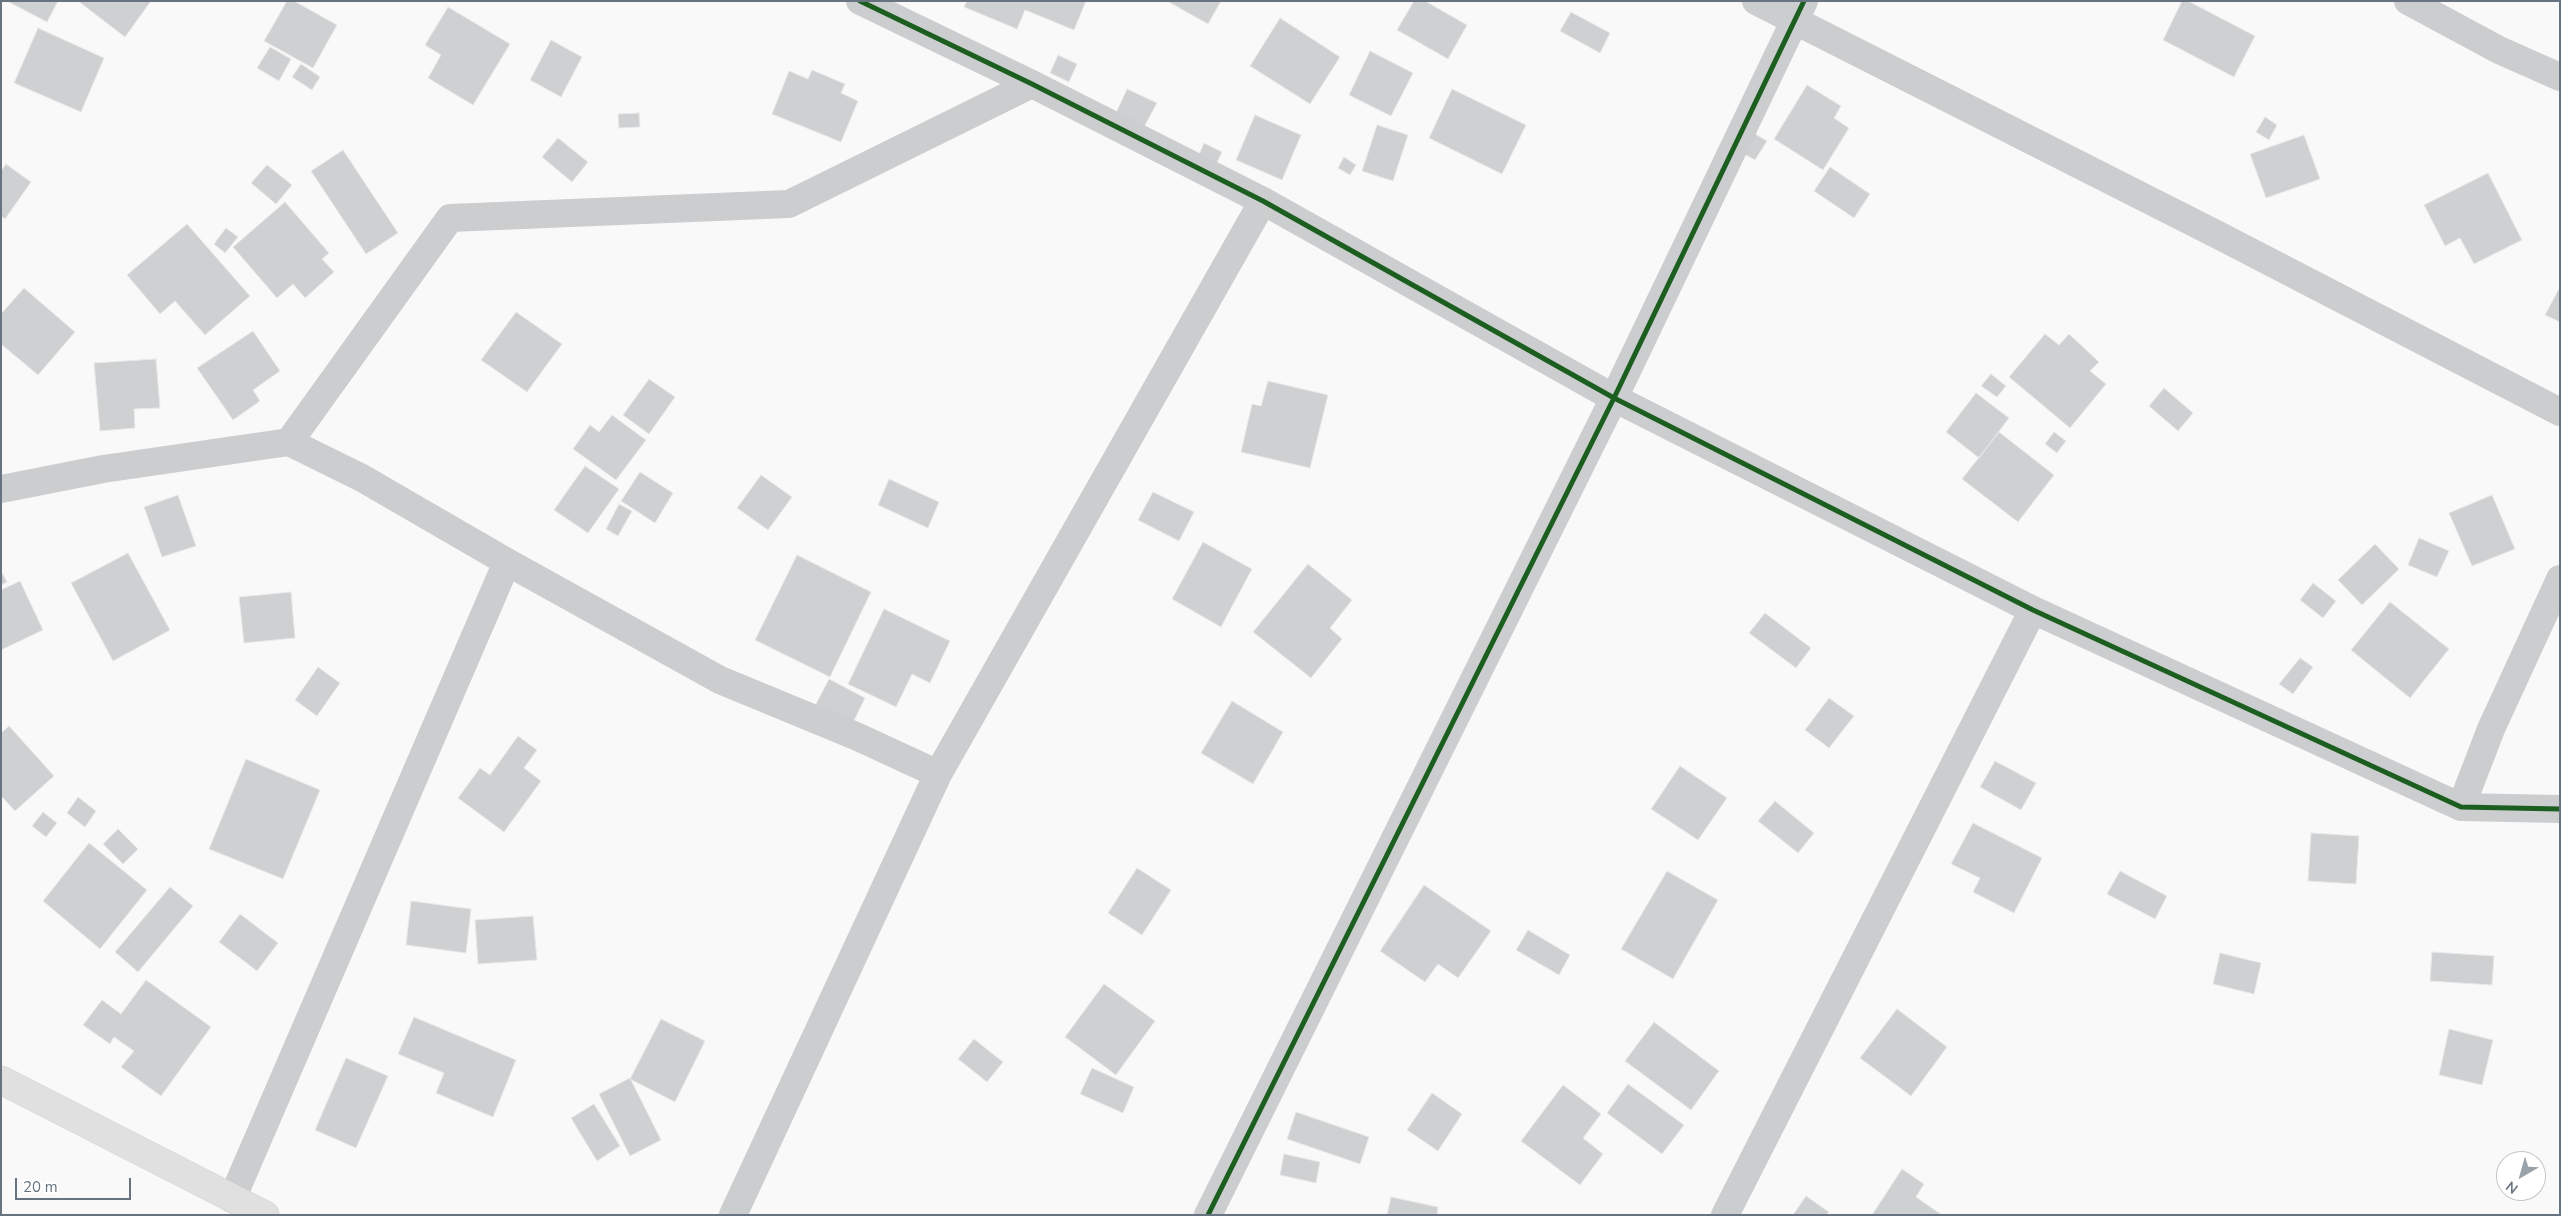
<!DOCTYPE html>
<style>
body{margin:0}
#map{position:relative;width:2561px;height:1216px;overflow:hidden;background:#f9f9f9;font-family:"Nunito Sans",sans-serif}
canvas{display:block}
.frame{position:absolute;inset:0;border:2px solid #677480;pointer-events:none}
.north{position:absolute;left:2496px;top:1151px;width:50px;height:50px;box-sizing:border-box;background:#fff;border:1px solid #c2c7cc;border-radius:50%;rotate:218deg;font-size:14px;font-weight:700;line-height:20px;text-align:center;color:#677480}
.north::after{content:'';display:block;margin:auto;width:18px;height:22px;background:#9aa3aa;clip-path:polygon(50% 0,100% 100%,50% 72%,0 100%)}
.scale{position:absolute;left:15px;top:1178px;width:116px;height:22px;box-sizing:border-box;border:2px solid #677480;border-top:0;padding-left:6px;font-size:15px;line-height:18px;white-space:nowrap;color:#677480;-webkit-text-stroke:4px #fff;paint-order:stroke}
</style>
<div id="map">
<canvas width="2561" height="1216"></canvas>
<div class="frame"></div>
<div class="north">N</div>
<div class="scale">20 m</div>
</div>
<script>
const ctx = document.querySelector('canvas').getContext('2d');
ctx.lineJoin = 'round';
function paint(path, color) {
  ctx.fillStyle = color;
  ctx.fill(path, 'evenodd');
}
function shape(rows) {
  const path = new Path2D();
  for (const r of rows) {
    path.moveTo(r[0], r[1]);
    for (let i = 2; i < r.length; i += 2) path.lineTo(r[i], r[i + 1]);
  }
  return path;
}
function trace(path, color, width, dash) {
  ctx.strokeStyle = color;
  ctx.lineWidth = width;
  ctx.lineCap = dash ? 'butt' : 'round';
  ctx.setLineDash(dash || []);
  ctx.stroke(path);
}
const building = shape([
 [7,1,58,1,47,22,7,1],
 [78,1,151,1,125,37,78,1],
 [287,1,294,1,337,25,313,68,264,41,287,1],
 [967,1,1086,1,1074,30,1025,10,1017,29,964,7,967,1],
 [1167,1,1221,1,1208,24,1167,1],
 [1414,1,1425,1,1467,25,1448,59,1397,30,1414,1],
 [2182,1,2188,1,2255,36,2234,77,2163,40,2182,1],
 [448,7,510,44,473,105,428,78,441,55,425,45,448,7],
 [1571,12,1610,33,1600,53,1560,31,1571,12],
 [1280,18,1340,57,1310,104,1250,66,1280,18],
 [38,28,104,58,81,112,14,83,38,28],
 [551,40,582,57,561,97,530,80,551,40],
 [270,47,291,59,279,81,257,68,270,47],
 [1370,51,1413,73,1391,116,1349,95,1370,51],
 [1058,55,1077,64,1069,82,1050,73,1058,55],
 [301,64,320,77,312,90,292,77,301,64],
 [812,70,845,84,841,93,858,101,841,142,772,114,789,71,808,79,812,70],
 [1807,85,1841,106,1834,118,1849,128,1823,170,1774,139,1807,85],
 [1127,89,1157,103,1144,127,1116,113,1127,89],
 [1452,89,1526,125,1502,174,1429,138,1452,89],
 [639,113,640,127,619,128,618,114,639,113],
 [1255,115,1301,135,1282,180,1236,160,1255,115],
 [2265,117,2277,125,2269,140,2256,132,2265,117],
 [1377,125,1408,135,1393,181,1362,171,1377,125],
 [1750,131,1767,141,1755,160,1739,151,1750,131],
 [2304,135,2320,179,2266,198,2250,154,2304,135],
 [558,138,588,162,572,182,542,157,558,138],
 [1204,143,1222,152,1215,167,1197,159,1204,143],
 [343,150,398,233,366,254,311,171,343,150],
 [1344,157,1356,165,1350,175,1338,168,1344,157],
 [6,164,31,182,5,219,1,216,1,171,6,164],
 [267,165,292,185,276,204,251,183,267,165],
 [1830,167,1870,194,1854,218,1814,191,1830,167],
 [2488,173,2522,240,2474,264,2460,238,2445,246,2424,205,2488,173],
 [285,202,329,253,322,259,334,272,305,298,293,284,277,298,233,247,285,202],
 [187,224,250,296,205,335,175,301,160,314,127,275,187,224],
 [226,228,238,237,225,253,214,244,226,228],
 [2560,287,2560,322,2545,315,2560,287],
 [24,288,75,332,38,375,1,344,1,314,24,288],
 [516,312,562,344,527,392,481,360,516,312],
 [253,331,280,371,253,390,260,401,233,420,197,368,253,331],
 [2045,334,2059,345,2069,334,2099,362,2090,371,2106,384,2070,428,2009,377,2045,334],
 [156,359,160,408,134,409,135,428,100,431,94,363,156,359],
 [1991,374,2006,386,1997,397,1981,386,1991,374],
 [649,379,675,397,649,434,623,415,649,379],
 [1268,381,1328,395,1310,468,1241,452,1252,404,1261,406,1268,381],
 [2164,388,2193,413,2178,431,2149,406,2164,388],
 [1976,393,2009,418,1979,458,1946,432,1976,393],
 [612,415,646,440,616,480,573,449,590,425,599,432,612,415],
 [1999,432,2054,475,2018,522,1962,479,1999,432],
 [2054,432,2066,441,2057,453,2045,444,2054,432],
 [585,466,619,489,588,533,554,510,585,466],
 [640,472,673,493,655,523,621,501,640,472],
 [761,475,792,497,768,530,737,508,761,475],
 [889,479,939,502,928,528,878,505,889,479],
 [1153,492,1194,512,1179,541,1138,520,1153,492],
 [178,495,196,546,162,557,144,507,178,495],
 [2492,495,2515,549,2472,566,2449,513,2492,495],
 [619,504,632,511,618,536,606,529,619,504],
 [2419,538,2449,551,2437,577,2408,565,2419,538],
 [1203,542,1252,569,1221,627,1172,599,1203,542],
 [2375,544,2399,569,2362,605,2338,580,2375,544],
 [128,553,170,630,113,661,71,583,128,553],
 [797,555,871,592,830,677,755,640,797,555],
 [1308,564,1352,600,1330,628,1342,639,1311,678,1253,632,1308,564],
 [1,571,7,582,1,585,1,571],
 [20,581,43,630,1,650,1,590,20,581],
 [2313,583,2336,601,2323,618,2300,600,2313,583],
 [291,592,295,638,244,643,239,597,291,592],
 [2390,602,2449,649,2410,698,2351,650,2390,602],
 [884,609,950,641,930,683,912,674,896,707,848,684,884,609],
 [1765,613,1811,648,1796,668,1749,633,1765,613],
 [2300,658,2313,667,2293,694,2279,684,2300,658],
 [318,667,340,683,317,716,295,700,318,667],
 [829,679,865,698,851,727,814,708,829,679],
 [1829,698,1854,716,1829,748,1805,730,1829,698],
 [1232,701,1283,732,1253,784,1201,753,1232,701],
 [9,726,54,776,15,811,1,796,1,733,9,726],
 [518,736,537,750,524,768,541,781,504,832,458,798,480,768,490,775,518,736],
 [246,759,320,790,283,879,209,849,246,759],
 [1995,761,2036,783,2021,810,1980,787,1995,761],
 [1680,766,1727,798,1698,840,1651,809,1680,766],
 [78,797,96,811,85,827,67,813,78,797],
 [1775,801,1814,833,1798,853,1758,821,1775,801],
 [43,812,57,823,46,837,32,826,43,812],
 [1973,823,2042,858,2014,913,1973,892,1980,878,1951,864,1973,823],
 [118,829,138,849,123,864,103,844,118,829],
 [2311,833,2359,836,2356,884,2308,881,2311,833],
 [89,843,147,890,100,949,43,901,89,843],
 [1137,868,1171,890,1142,935,1108,913,1137,868],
 [1667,871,1718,900,1673,979,1621,949,1667,871],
 [2120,871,2167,896,2155,919,2107,894,2120,871],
 [1424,885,1491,931,1458,978,1438,964,1425,982,1380,951,1424,885],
 [170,887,193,906,138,972,115,952,170,887],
 [411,901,471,909,466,953,406,945,411,901],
 [240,914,278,943,257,971,219,942,240,914],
 [533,916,537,960,478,964,475,920,533,916],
 [1528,930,1570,955,1559,975,1516,950,1528,930],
 [2432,952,2494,956,2492,985,2430,981,2432,952],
 [2220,953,2261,963,2254,994,2213,984,2220,953],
 [146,980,211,1027,161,1096,121,1067,134,1051,114,1037,110,1044,83,1025,102,1000,121,1014,146,980],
 [1104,984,1155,1021,1116,1075,1065,1037,1104,984],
 [1897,1009,1947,1047,1911,1096,1860,1058,1897,1009],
 [414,1017,516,1060,493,1117,436,1093,444,1073,398,1054,414,1017],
 [661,1019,705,1041,675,1102,630,1079,661,1019],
 [1654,1022,1719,1071,1691,1110,1625,1061,1654,1022],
 [2449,1029,2493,1040,2482,1085,2439,1075,2449,1029],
 [974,1039,1003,1062,987,1082,958,1059,974,1039],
 [346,1058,388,1076,356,1148,315,1130,346,1058],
 [1092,1068,1134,1087,1123,1113,1080,1094,1092,1068],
 [630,1078,661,1140,630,1156,599,1094,630,1078],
 [1628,1084,1684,1125,1662,1154,1607,1113,1628,1084],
 [1563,1085,1601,1114,1583,1138,1603,1154,1580,1185,1521,1141,1563,1085],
 [1432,1093,1462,1114,1438,1151,1407,1130,1432,1093],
 [594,1104,620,1146,597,1161,571,1118,594,1104],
 [1296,1112,1369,1137,1360,1164,1287,1139,1296,1112],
 [1284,1154,1320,1162,1316,1183,1280,1175,1284,1154],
 [1902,1169,1924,1184,1916,1197,1942,1215,1872,1215,1902,1169],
 [1806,1196,1829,1212,1826,1215,1793,1215,1806,1196],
 [1391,1197,1438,1207,1437,1215,1387,1215,1391,1197]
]);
const street = shape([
 [860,1,1032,84,1263,201,1614,398,2033,610,2461,807,2560,809],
 [1756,1,2218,235,2560,412],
 [2408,1,2499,50,2560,77],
 [289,442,450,218,789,204,1032,84],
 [1,489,103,469,289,442,362,478,507,562,720,680,858,737,938,774],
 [2461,807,2491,729,2560,579],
 [232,1199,507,562],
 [733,1215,938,774,1263,201],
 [1208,1215,1614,398,1804,1],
 [1725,1215,2033,610]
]);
const secondary = shape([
 [1,1080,265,1215]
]);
const cycleway = shape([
 [860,1,1032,84,1263,201,1614,398,2033,610,2461,807,2560,809],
 [1208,1215,1614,398,1804,1]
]);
paint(building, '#ced0d1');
trace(building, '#e8e8e8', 1);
trace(secondary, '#d5d6d7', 29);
trace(street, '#cccdce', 28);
trace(secondary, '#e0e0e1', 28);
trace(cycleway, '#1b5e20', 5);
</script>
